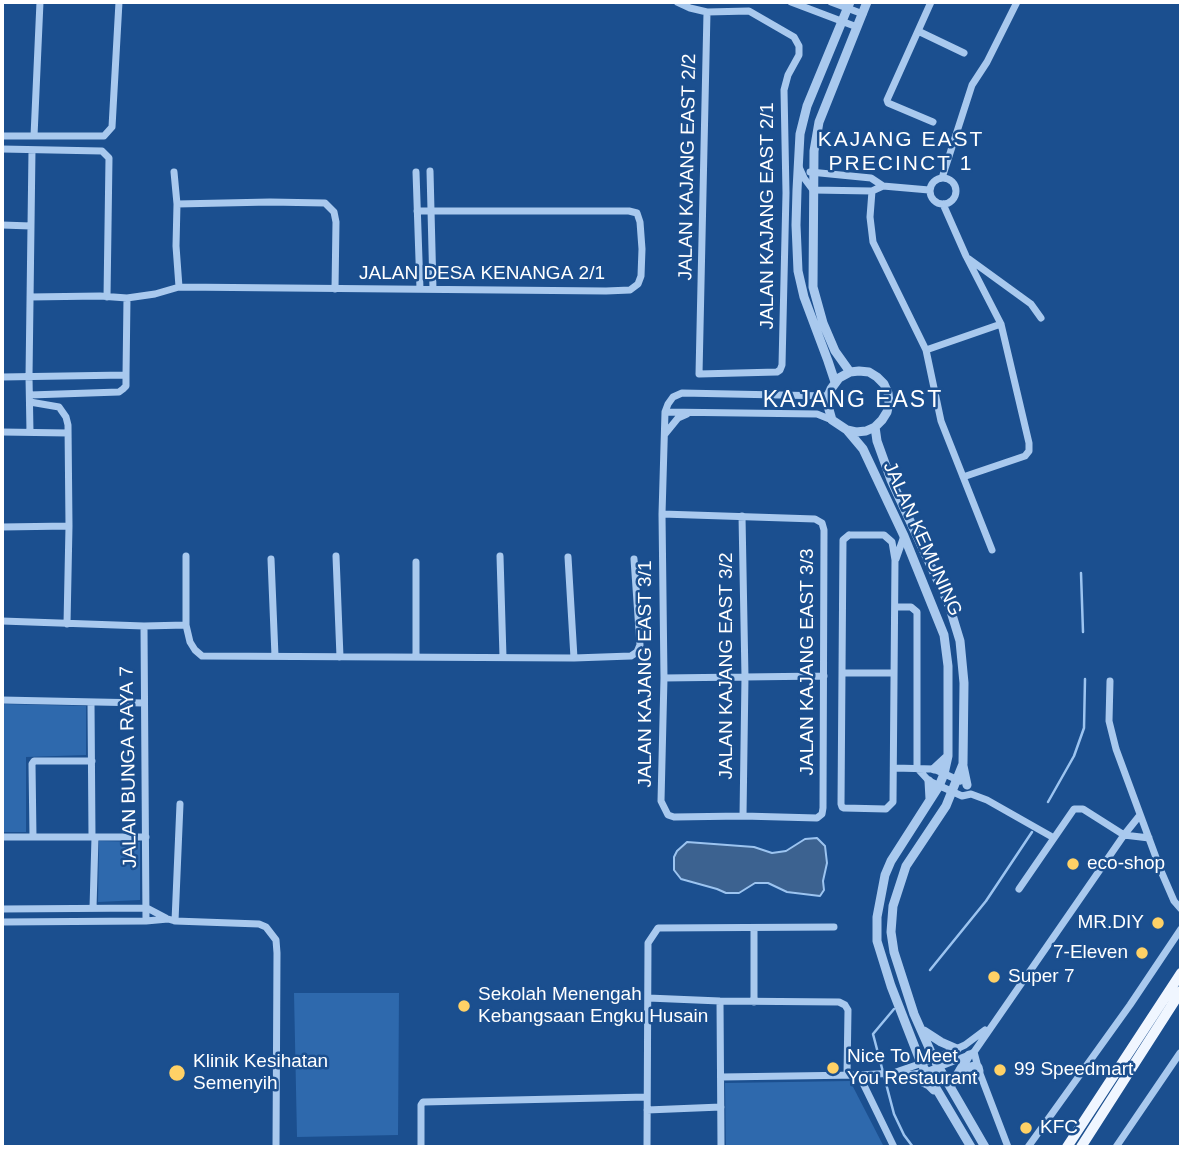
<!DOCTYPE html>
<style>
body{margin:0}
#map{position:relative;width:1183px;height:1149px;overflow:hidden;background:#1b4f8f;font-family:Arial,sans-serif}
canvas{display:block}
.frame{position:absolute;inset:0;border:4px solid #fff;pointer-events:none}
</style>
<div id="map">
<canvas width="1183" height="1149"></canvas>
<div class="frame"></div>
</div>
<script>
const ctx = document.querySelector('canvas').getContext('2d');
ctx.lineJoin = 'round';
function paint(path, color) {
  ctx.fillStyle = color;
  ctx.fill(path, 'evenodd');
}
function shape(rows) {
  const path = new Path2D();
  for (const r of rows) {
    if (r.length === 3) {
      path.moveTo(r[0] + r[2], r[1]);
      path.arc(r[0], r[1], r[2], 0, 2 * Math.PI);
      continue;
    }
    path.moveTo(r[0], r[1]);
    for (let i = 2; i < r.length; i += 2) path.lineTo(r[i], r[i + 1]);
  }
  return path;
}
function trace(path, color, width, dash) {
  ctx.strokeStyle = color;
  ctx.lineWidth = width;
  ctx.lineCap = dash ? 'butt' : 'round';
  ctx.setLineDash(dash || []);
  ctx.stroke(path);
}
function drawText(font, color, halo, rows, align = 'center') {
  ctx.font = font + ' Arial,sans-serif';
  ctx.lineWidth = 5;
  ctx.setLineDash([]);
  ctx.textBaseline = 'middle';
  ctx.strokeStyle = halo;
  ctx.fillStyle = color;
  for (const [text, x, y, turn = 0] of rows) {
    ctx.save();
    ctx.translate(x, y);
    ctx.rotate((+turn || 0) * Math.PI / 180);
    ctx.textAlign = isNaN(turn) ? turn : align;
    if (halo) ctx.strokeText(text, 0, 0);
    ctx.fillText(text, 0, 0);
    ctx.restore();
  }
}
const green = shape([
 [2,704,86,706,86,755,26,757,26,832,2,832],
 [99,841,140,842,140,900,98,902],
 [294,993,399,993,398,1135,297,1137],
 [850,1081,884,1147,726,1147,725,1083]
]);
const water = shape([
 [817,838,825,846,827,863,823,881,824,890,820,896,787,892,768,883,755,883,739,893,726,893,717,889,681,879,674,870,674,857,677,851,687,842,754,847,772,853,786,851,805,839,817,838]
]);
const stream = shape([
 [1081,573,1083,632],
 [1048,802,1074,756,1084,728,1085,679],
 [930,970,986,901,1032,832],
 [894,1009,873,1034,894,1114,904,1135,913,1147]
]);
const minor = shape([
 [677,2,690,8,707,12,749,11,794,37,799,46,799,55,788,75,784,90,786,193,782,365,780,370,777,372,699,374,707,12],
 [791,2,857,27],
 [831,2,863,14],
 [931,2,887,100,888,103,933,122],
 [918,31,964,53],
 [2,136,104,136,112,127,119,2],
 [34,136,40,2],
 [2,149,102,151,109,158,107,297],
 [799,167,804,178,813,190,872,191,883,186,929,190],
 [430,171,433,289],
 [174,172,177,204,176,246,179,287],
 [416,172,420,289],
 [810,172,871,178,883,186],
 [943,191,13],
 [942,178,972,85,987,62,1017,2],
 [872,191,870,217,873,242,926,350,941,421,992,550],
 [177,204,270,202,325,203,334,212,336,222,335,289],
 [943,204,966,256,1001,324,1029,443,1029,451,1025,456,963,477],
 [2,225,31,226],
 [969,259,1031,304,1041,318],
 [30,297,100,296,127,298,155,294,179,287,606,291,630,290,638,284,641,276,642,249,640,222,637,213,629,211,417,211],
 [926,350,1001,324],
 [2,377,126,375],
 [30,395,119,392,123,389,126,386,126,375,127,298],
 [30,402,59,407,66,417,68,425,69,526,67,624],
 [665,412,817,414,832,420],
 [2,432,68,433],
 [30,432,29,377,32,150],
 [665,434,678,418,687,414],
 [662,514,815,519,822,523,824,530,823,808,822,814,817,818,743,816,674,817,668,815,661,801,664,678,662,514,665,412,668,404,673,397,682,393,828,396],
 [742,516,745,677,743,816],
 [2,527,69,526],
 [849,535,884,535,892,542,895,560,893,802,886,809,844,808,842,807,841,804,843,540,849,535],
 [186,556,186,625,190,642,195,650,202,656,574,658,631,656,637,652,640,645,634,559],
 [336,556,340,657],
 [500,556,503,657],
 [568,557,574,658],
 [271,559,275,656],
 [896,559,904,536],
 [416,562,416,657],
 [895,607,911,607,917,612,917,768,929,781,962,796,971,794,987,800,1054,838],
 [2,621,144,626,186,625],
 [144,626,146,921],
 [842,673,894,673],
 [664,678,824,676],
 [1110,681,1109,721,1116,749,1161,871,1174,901,1181,909],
 [2,700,144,703],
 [91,702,92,837],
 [894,768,934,769,960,781],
 [2,837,146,837],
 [33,837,32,764,34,761,92,761],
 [1019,889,1074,809,1083,809,1124,835,1149,838],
 [93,908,95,837],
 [2,909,147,908,166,918],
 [175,921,180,804],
 [2,922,146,921,168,919,175,921,259,924,266,927,276,940,277,953,276,1147],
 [754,928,754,1002],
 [648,998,720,1001,839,1002,845,1005,848,1010,847,1075],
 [720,1001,721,1147],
 [974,1052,979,1071,1008,1147],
 [896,1072,934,1059,965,1045,985,1030],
 [859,1075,894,1147],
 [721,1077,859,1075,895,1073,908,1075,926,1072,969,1055,974,1052,1124,835,1140,815],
 [647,1110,721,1107],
 [421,1147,421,1105,423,1102,647,1097],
 [647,1147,648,943,658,928,834,927],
 [1028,1147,1130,1005,1181,929],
 [1116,1147,1180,1053]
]);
const tertiary = shape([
 [859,371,869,372,877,377,884,384,888,393,889,403,887,412,882,420,875,427,866,431,856,432,847,430,832,420,828,406,828,396,831,389,839,378,850,372,859,371],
 [850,372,835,351,823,323,813,287,814,151,819,122,867,2],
 [835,382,828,361,804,297,798,271,796,225,797,190,800,134,807,106,850,2],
 [875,427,877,441,891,480,949,605,960,641,964,683,963,764,946,806,906,866,893,906,891,932,894,952,914,1014,934,1059,985,1147],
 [847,430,863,449,904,536,944,635,948,666,948,756,944,774,939,786,891,861,885,875,877,917,877,941,891,986,921,1063,971,1147],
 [963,766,967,785],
 [934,769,948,756],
 [929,781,930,799],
 [924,1031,941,1042,957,1049],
 [960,1070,974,1066,978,1067,979,1071],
 [908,1075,929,1085,934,1090],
 [950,1087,969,1055]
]);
const primary = shape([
 [1067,1147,1181,973],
 [1081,1147,1181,991]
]);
const markers = [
 [1073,864,7,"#ffd166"],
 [1158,923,7,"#ffd166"],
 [1142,953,7,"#ffd166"],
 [994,977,7,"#ffd166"],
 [464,1006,7,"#ffd166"],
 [833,1068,7,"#ffd166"],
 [1000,1070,7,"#ffd166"],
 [177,1073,9,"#ffd166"],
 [1026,1128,7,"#ffd166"]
];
const streetNames = [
 ["JALAN KAJANG EAST 2/2",688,167,-89],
 ["JALAN KAJANG EAST 2/1",768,216,-90],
 ["JALAN DESA KENANGA 2/1",482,274],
 ["JALAN KEMUNING",922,539,66],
 ["JALAN KAJANG EAST 3/3",808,662,-90],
 ["JALAN KAJANG EAST 3/2",727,666,-90],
 ["JALAN KAJANG EAST 3/1",646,674,-90],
 ["JALAN BUNGA RAYA 7",129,767,-91]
];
const poiNames = [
 ["eco-shop",1087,864],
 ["MR.DIY",1144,923,"right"],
 ["7-Eleven",1128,953,"right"],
 ["Super 7",1008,977],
 ["Sekolah Menengah",478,995],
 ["Kebangsaan Engku Husain",478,1017],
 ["Nice To Meet",847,1057],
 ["You Restaurant",847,1079],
 ["Klinik Kesihatan",193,1062],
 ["Semenyih",193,1084],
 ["99 Speedmart",1014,1070],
 ["KFC",1040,1128]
];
const neighbourhoodNames = [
 ["KAJANG EAST",901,140],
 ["PRECINCT 1",901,164]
];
const quarterNames = [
 ["KAJANG EAST",853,401]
];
paint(green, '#2e69ad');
paint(water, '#3c6290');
trace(water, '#9cc4f0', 2);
trace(stream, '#9cc4f0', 2.5);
trace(minor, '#a9c9ee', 7);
trace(tertiary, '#a9c9ee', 9);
trace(primary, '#f0f6ff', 10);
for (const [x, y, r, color] of markers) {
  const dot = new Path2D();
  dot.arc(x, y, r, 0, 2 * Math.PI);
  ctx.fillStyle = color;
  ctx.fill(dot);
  trace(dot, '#1b4f8f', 2.5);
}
drawText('19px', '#fff', '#1b4f8f', streetNames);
drawText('19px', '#fff', '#1b4f8f', poiNames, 'left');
ctx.letterSpacing = '2px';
drawText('21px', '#fff', '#1b4f8f', neighbourhoodNames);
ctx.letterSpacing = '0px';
ctx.letterSpacing = '2px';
drawText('23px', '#fff', '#1b4f8f', quarterNames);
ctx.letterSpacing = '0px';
</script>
